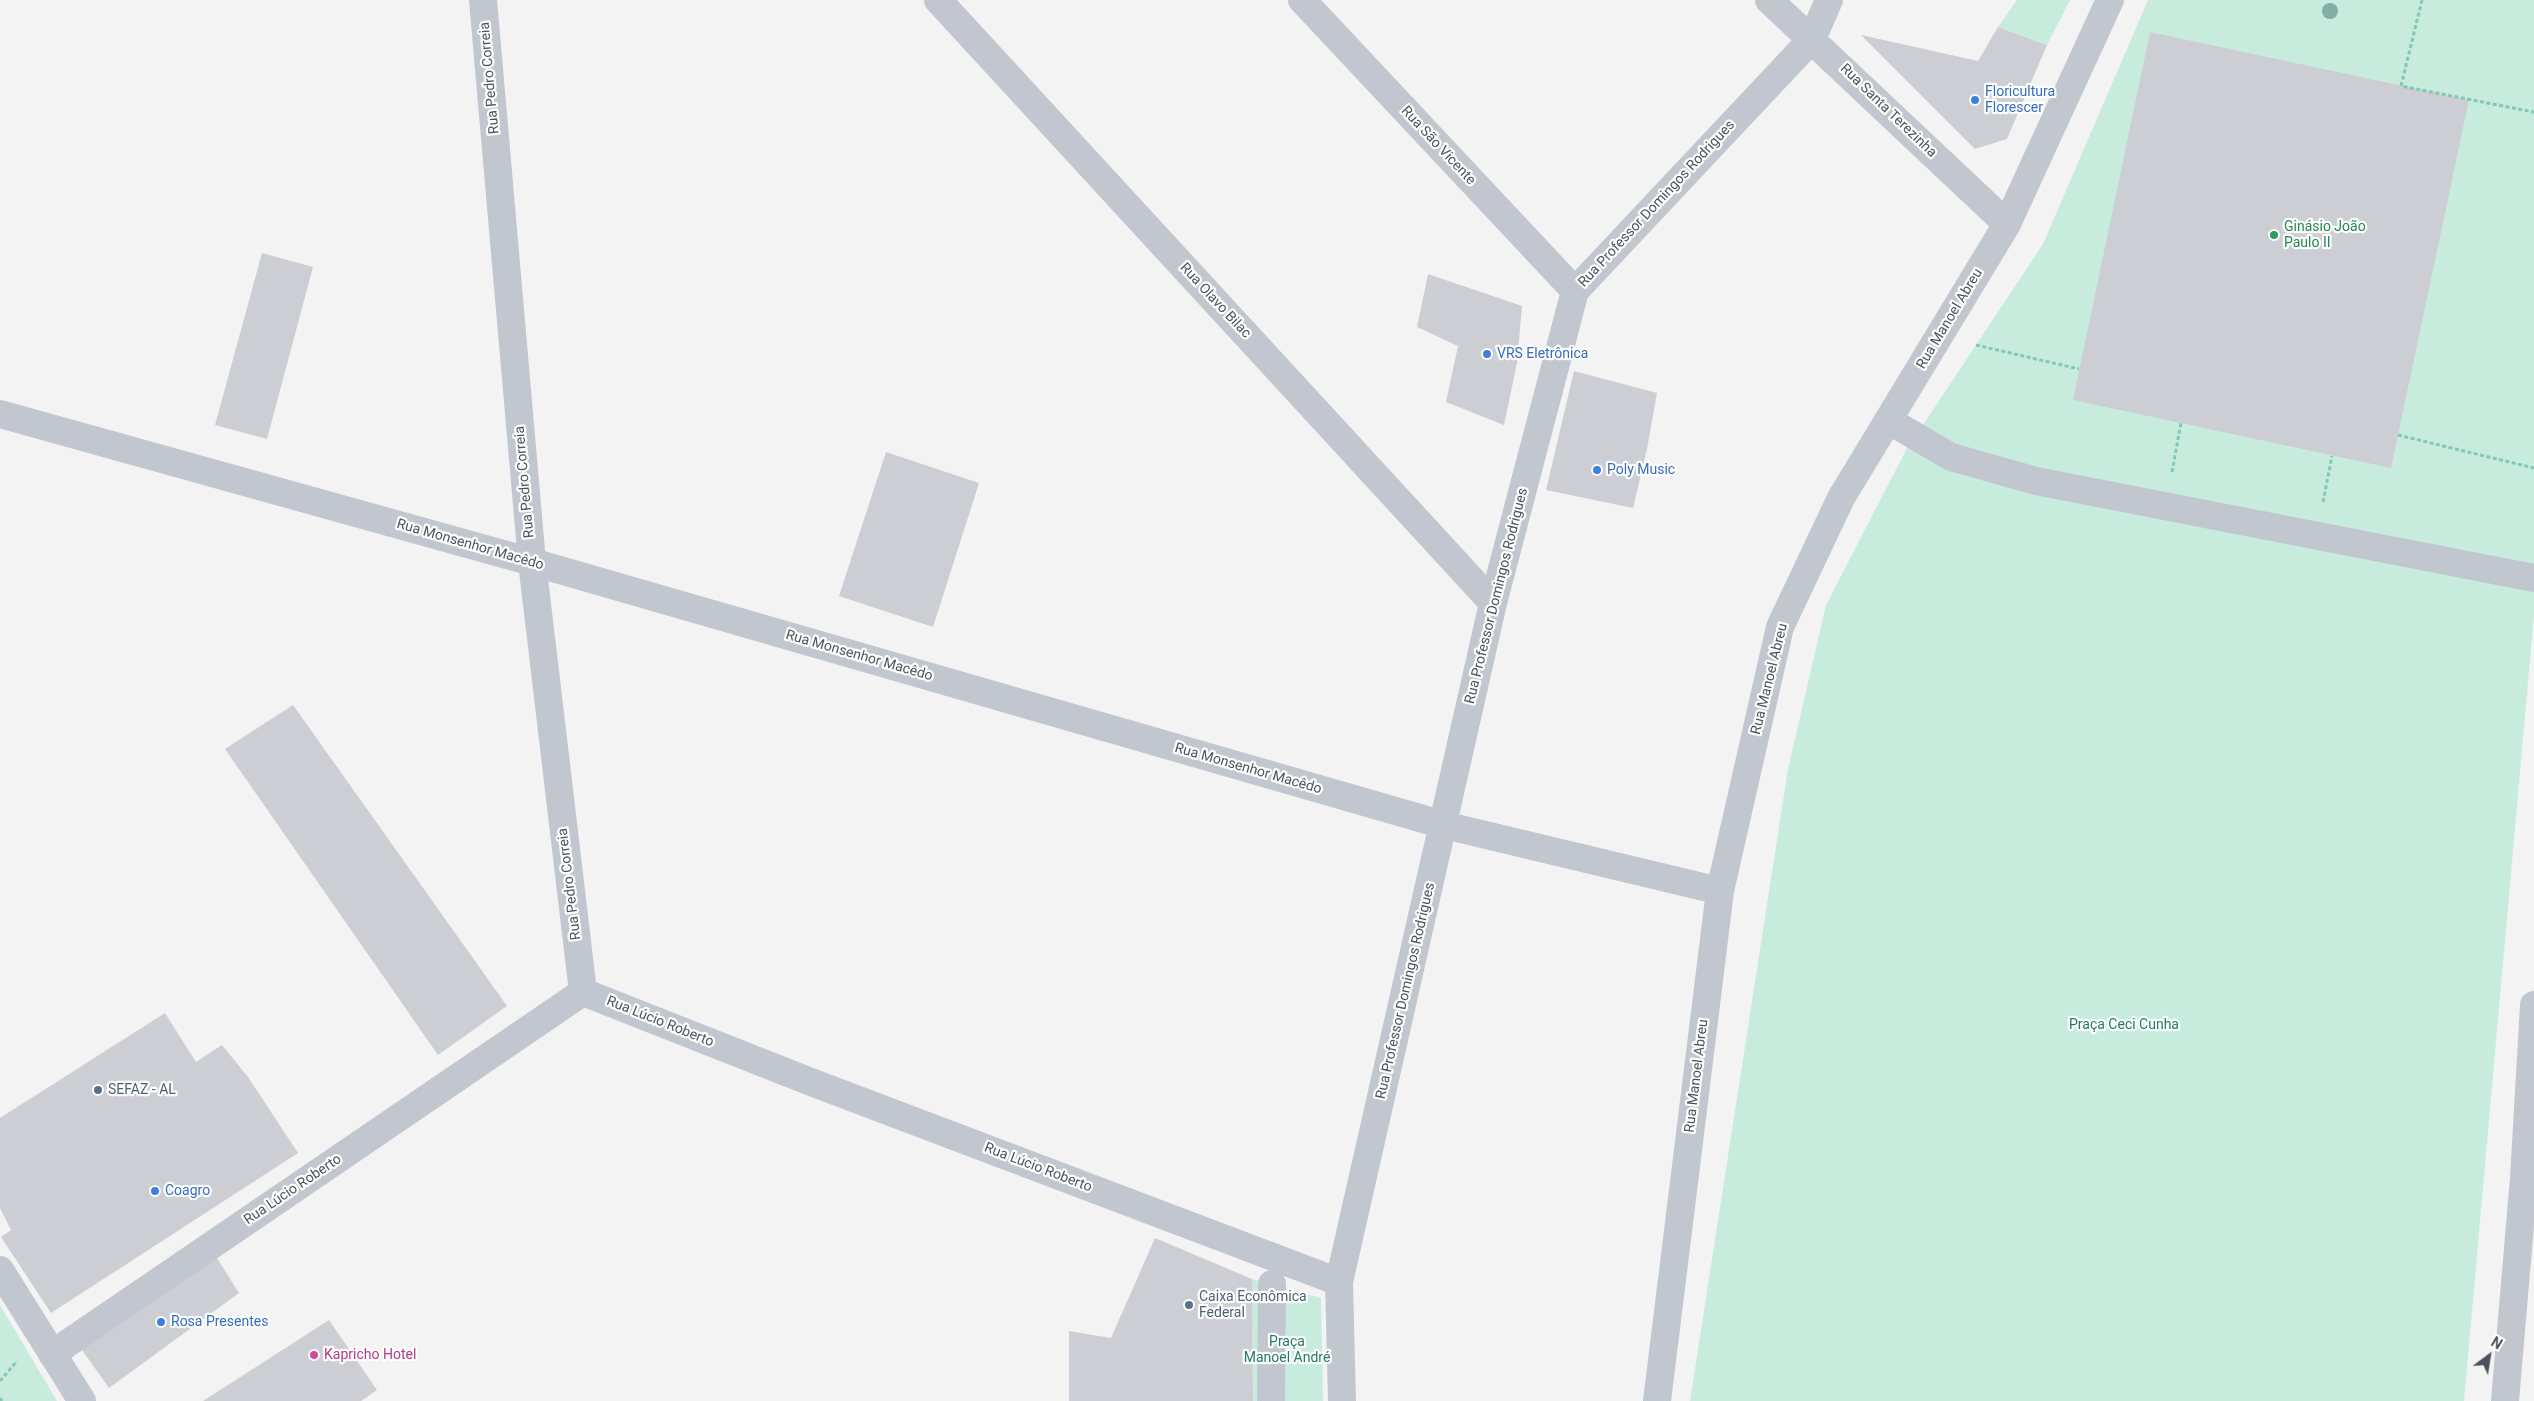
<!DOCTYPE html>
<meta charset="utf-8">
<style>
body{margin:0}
#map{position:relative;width:2534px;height:1401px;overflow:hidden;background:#f4f3f3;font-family:Roboto,sans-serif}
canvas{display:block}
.north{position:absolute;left:2464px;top:1331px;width:50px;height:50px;-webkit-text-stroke:4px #fff;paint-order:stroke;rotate:31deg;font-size:14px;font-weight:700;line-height:20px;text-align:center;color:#4c515e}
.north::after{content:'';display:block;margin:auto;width:18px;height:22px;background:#4c515e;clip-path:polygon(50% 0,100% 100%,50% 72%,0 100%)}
</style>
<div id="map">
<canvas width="2534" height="1401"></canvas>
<div class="north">N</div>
</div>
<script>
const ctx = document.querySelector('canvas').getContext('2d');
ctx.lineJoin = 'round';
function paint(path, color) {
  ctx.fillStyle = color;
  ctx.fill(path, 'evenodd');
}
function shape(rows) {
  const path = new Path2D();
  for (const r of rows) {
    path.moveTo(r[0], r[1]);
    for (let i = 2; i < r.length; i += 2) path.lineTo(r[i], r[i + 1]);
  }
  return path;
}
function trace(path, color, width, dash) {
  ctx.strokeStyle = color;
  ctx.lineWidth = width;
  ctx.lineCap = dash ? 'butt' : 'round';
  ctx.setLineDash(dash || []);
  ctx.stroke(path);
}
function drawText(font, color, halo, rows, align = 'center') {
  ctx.font = font + ' Roboto,sans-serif';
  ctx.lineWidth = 4.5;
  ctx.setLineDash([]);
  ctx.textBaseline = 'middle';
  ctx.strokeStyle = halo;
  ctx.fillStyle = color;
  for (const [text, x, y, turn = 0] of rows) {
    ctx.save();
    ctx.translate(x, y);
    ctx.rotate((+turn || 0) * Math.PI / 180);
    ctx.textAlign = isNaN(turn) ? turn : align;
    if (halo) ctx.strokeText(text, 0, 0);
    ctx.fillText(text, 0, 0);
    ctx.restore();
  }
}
const green = shape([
 [2017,0,2070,0,2047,45,1998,27],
 [2148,0,2534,0,2534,615,2464,1401,1690,1401,1788,769,1826,605,1905,452,2043,244],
 [1252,1279,1321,1298,1323,1401,1253,1401],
 [0,1305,57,1401,0,1401]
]);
const building = shape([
 [1998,27,2047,45,2007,139,1975,149,1861,35,1978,61],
 [2150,32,2469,100,2391,468,2073,400],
 [262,253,313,267,267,439,215,425],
 [1428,274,1522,306,1517,363,1504,425,1446,402,1458,346,1417,327],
 [1574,371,1657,393,1647,449,1633,508,1546,490],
 [886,452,979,483,933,627,839,596],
 [293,705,507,1006,438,1055,225,749],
 [165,1013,196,1062,222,1045,248,1077,298,1153,51,1313,1,1237,11,1230,0,1208,0,1118],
 [1155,1238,1252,1279,1253,1401,1069,1401,1069,1331,1111,1338],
 [215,1255,239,1293,109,1388,82,1350],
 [329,1320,377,1390,361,1401,203,1401]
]);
const path = shape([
 [2422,0,2401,86,2534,112],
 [1976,345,2079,369],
 [2398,435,2534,468],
 [2172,472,2181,423],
 [2323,502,2332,456],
 [0,1381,17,1361],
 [0,1398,2,1401]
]);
const minor = shape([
 [483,0,532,562,583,992],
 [938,0,1493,603],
 [1302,0,1575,291],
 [1769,0,2007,224],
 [0,414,532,562,1444,825,1720,891],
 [1888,420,1951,457,2036,481,2534,578],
 [583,992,811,1082,1339,1282],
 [0,1270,82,1401],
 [52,1354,583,992],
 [1271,1401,1272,1284],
 [1342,1401,1339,1282,1493,603,1575,291,1812,39,1829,0],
 [1657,1401,1720,891,1780,627,1841,498,2007,224,2110,0],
 [2505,1401,2524,1178,2534,1005]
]);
const trees = [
 [2330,11]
];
const markers = [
 [1975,100,5,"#3f7fe0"],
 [2274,235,5,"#2e9e5b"],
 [1487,354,5,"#3f7fe0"],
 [1597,470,5,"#3f7fe0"],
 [98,1090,5,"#5c6f8a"],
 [155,1191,5,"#3f7fe0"],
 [1189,1305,5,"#5c6f8a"],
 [161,1322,5,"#3f7fe0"],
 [314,1355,5,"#d1479c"]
];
const streetNames = [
 ["Rua Pedro Correia",490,78,-95],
 ["Rua Santa Terezinha",1888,111,44],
 ["Rua São Vicente",1438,146,47],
 ["Rua Professor Domingos Rodrigues",1657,204,-47],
 ["Rua Olavo Bilac",1215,301,47],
 ["Rua Manoel Abreu",1950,319,-59],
 ["Rua Pedro Correia",525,482,-95],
 ["Rua Monsenhor Macêdo",470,545,16],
 ["Rua Professor Domingos Rodrigues",1497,596,-76],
 ["Rua Monsenhor Macêdo",859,656,16],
 ["Rua Manoel Abreu",1770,679,-76],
 ["Rua Monsenhor Macêdo",1248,769,16],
 ["Rua Pedro Correia",570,884,-97],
 ["Rua Professor Domingos Rodrigues",1406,991,-77],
 ["Rua Lúcio Roberto",660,1022,22],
 ["Rua Manoel Abreu",1697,1076,-83],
 ["Rua Lúcio Roberto",1038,1168,21],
 ["Rua Lúcio Roberto",293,1190,-34]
];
const shopNames = [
 ["Floricultura",1985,92],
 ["Florescer",1985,108],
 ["VRS Eletrônica",1497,354],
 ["Poly Music",1607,470],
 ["Coagro",165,1191],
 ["Rosa Presentes",171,1322]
];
const leisureNames = [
 ["Ginásio João",2284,227],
 ["Paulo II",2284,243]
];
const parkNames = [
 ["Praça Ceci Cunha",2124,1025],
 ["Praça",1287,1342],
 ["Manoel André",1287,1358]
];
const serviceNames = [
 ["SEFAZ - AL",108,1090],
 ["Caixa Econômica",1199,1297],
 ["Federal",1199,1313]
];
const hotelNames = [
 ["Kapricho Hotel",324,1355]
];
paint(green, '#c7ecde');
paint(building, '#cdced4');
trace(path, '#83c7b5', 3, [4, 2.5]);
trace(minor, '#c2c7cf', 28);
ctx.fillStyle = '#80b0a3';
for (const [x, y] of trees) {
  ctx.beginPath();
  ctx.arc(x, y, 8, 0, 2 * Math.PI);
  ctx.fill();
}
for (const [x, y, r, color] of markers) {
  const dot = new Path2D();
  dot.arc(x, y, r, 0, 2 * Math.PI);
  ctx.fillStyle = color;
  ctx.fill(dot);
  trace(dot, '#fff', 2);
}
drawText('14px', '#4c515e', '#fff', streetNames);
drawText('14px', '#366cbe', '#fff', shopNames, 'left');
drawText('14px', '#27864d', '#fff', leisureNames, 'left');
drawText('14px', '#227a62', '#fff', parkNames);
drawText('14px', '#4e5e75', '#fff', serviceNames, 'left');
drawText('14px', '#b23c85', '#fff', hotelNames, 'left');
</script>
